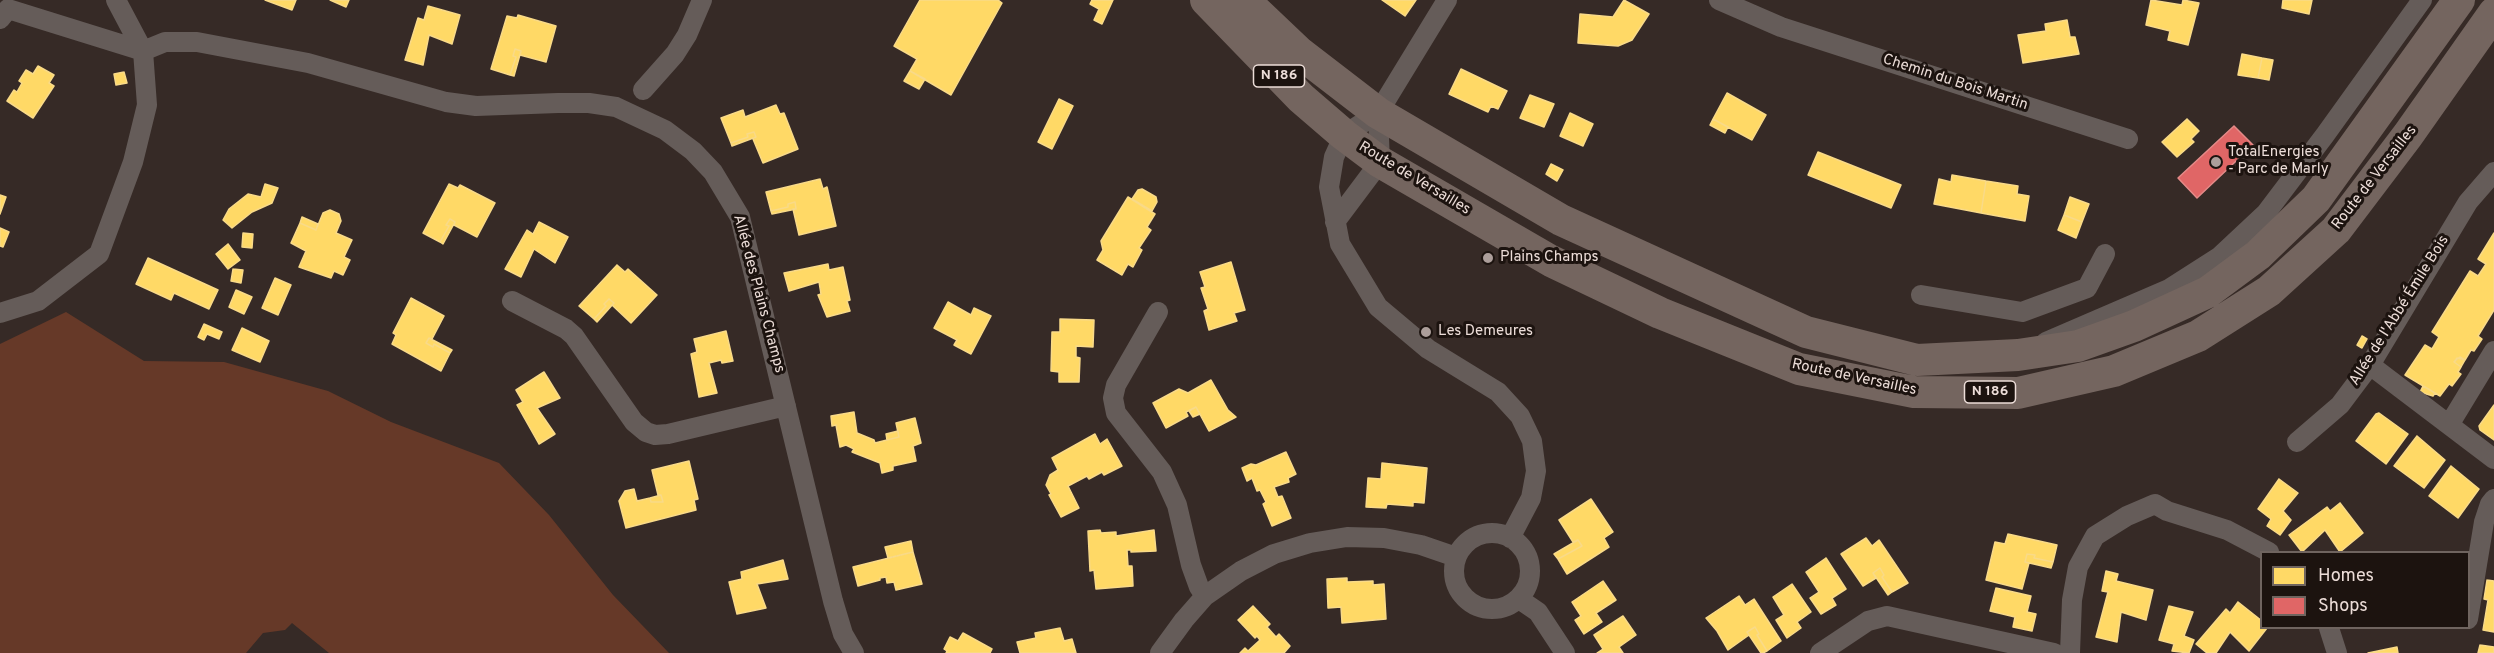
<!DOCTYPE html>
<meta charset="utf-8">
<style>
body{margin:0}
#map{position:relative;width:2494px;height:653px;overflow:hidden;background:#362a26;font-family:Overpass,sans-serif}
canvas{display:block}
.legend{position:absolute;left:2260px;top:551px;width:210px;height:78px;box-sizing:border-box;background:#1c130f;border:2px solid #6f645f;margin:0;padding:8px 10px;list-style:none;font-size:18px;color:#ecddd8}
.legend li{display:flex;align-items:center;gap:12px;height:30px}
.legend b{width:30px;border:2px solid #6f645f}
</style>
<div id="map">
<canvas width="2494" height="653"></canvas>
<ul class="legend">
<li><b style="height:16px;background:#ffd966"></b>Homes</li>
<li><b style="height:16px;background:#e06666"></b>Shops</li>
</ul>
</div>
<script>
const ctx = document.querySelector('canvas').getContext('2d');
ctx.lineJoin = 'round';
function paint(path, color) {
  ctx.fillStyle = color;
  ctx.fill(path, 'evenodd');
}
function shape(rows) {
  const path = new Path2D();
  for (const r of rows) {
    if (r.length === 3) {
      path.moveTo(r[0] + r[2], r[1]);
      path.arc(r[0], r[1], r[2], 0, 2 * Math.PI);
      continue;
    }
    path.moveTo(r[0], r[1]);
    for (let i = 2; i < r.length; i += 2) path.lineTo(r[i], r[i + 1]);
  }
  return path;
}
function trace(path, color, width, dash) {
  ctx.strokeStyle = color;
  ctx.lineWidth = width;
  ctx.lineCap = dash ? 'butt' : 'round';
  ctx.setLineDash(dash || []);
  ctx.stroke(path);
}
function drawText(font, color, halo, rows, align = 'center') {
  ctx.font = font + ' Overpass,sans-serif';
  ctx.lineWidth = 6;
  ctx.setLineDash([]);
  ctx.textBaseline = 'middle';
  ctx.strokeStyle = halo;
  ctx.fillStyle = color;
  for (const [text, x, y, turn = 0] of rows) {
    ctx.save();
    ctx.translate(x, y);
    ctx.rotate((+turn || 0) * Math.PI / 180);
    ctx.textAlign = isNaN(turn) ? turn : align;
    if (halo) ctx.strokeText(text, 0, 0);
    ctx.fillText(text, 0, 0);
    ctx.restore();
  }
}
const green = shape([
 [66,312,144,361,224,362,328,391,391,422,499,463,549,515,613,595,669,653,329,653,292,623,285,630,263,633,246,653,0,653,0,344]
]);
const homes = shape([
 [265,0,296,0,292,10,265,0],
 [330,0,349,0,346,7,330,0],
 [920,0,998,0,1002,3,951,95,910,71,917,59,894,46,920,0],
 [1092,0,1113,0,1102,24,1094,20,1099,9,1090,4,1092,0],
 [1382,0,1416,0,1405,16,1382,0],
 [1624,0,1649,14,1632,40,1618,46,1578,43,1580,14,1613,17,1624,0],
 [2151,0,2182,5,2183,0,2199,3,2188,45,2168,40,2170,31,2146,25,2151,0],
 [2283,0,2312,0,2309,14,2282,8,2283,0],
 [428,6,460,15,452,44,429,35,423,65,405,60,418,18,424,20,428,6],
 [518,15,556,26,546,62,520,55,521,51,515,49,513,56,516,57,510,75,491,69,507,16,517,18,518,15],
 [2067,20,2070,37,2075,37,2079,54,2023,63,2018,35,2046,31,2045,24,2067,20],
 [515,49,521,51,514,76,510,75,516,57,513,56,515,49],
 [2242,54,2262,58,2258,78,2238,75,2242,54],
 [2262,58,2273,60,2269,80,2258,78,2262,58],
 [38,66,54,75,49,83,54,86,33,118,7,101,14,90,17,92,22,83,19,81,26,70,33,74,38,66],
 [1461,69,1507,91,1498,109,1491,106,1488,112,1449,94,1461,69],
 [910,71,925,79,919,89,904,81,910,71],
 [124,72,127,83,116,85,114,74,124,72],
 [1727,93,1766,115,1752,140,1713,119,1727,93],
 [1530,95,1554,104,1544,127,1520,118,1530,95],
 [1059,99,1073,106,1052,149,1038,142,1059,99],
 [776,105,780,114,784,113,798,149,763,163,753,139,756,137,754,132,747,134,748,137,731,143,721,118,743,110,745,117,776,105],
 [1570,113,1593,124,1583,146,1560,136,1570,113],
 [1713,119,1728,127,1725,133,1710,125,1713,119],
 [2187,119,2199,131,2191,139,2194,142,2177,157,2162,142,2187,119],
 [754,132,756,137,732,146,731,143,748,137,747,134,754,132],
 [1818,152,1901,185,1891,208,1808,175,1818,152],
 [1551,164,1563,170,1557,181,1546,174,1551,164],
 [1952,175,1986,181,1981,213,1934,204,1939,179,1951,182,1952,175],
 [820,179,823,189,827,187,836,226,799,235,793,209,796,209,795,202,788,204,788,207,771,211,766,192,820,179],
 [1986,181,2018,186,2017,194,2029,196,2025,221,1981,213,1986,181],
 [265,184,278,188,272,203,252,212,232,228,223,220,229,209,248,194,261,197,265,184],
 [449,184,458,188,460,185,495,203,477,237,454,225,455,222,450,219,446,225,449,226,440,242,423,233,449,184],
 [1142,189,1156,197,1157,202,1152,211,1132,199,1138,190,1142,189],
 [0,195,6,197,0,214,0,195],
 [1128,197,1155,214,1147,227,1151,230,1139,248,1142,250,1133,267,1128,264,1122,275,1097,260,1103,250,1101,241,1128,197],
 [2070,197,2089,204,2082,222,2064,215,2070,197],
 [795,202,796,209,772,214,771,211,788,207,788,204,795,202],
 [330,210,339,214,341,221,336,233,352,240,344,257,350,260,343,275,334,271,331,278,299,267,306,251,291,243,300,223,316,230,323,213,330,210],
 [2064,215,2082,222,2076,238,2058,230,2064,215],
 [302,217,318,224,316,230,300,223,302,217],
 [450,219,455,222,443,244,440,242,449,226,446,225,450,219],
 [539,222,568,237,555,263,534,249,521,277,505,269,527,230,533,234,539,222],
 [0,228,9,232,3,247,0,246,0,228],
 [243,233,253,234,252,248,242,247,243,233],
 [2494,233,2494,310,2478,336,2482,339,2474,351,2471,350,2465,360,2457,358,2454,362,2461,367,2458,372,2461,374,2452,386,2449,384,2440,396,2405,375,2425,345,2432,349,2439,337,2432,332,2470,271,2478,276,2486,264,2478,259,2494,233],
 [228,244,240,260,228,269,216,254,228,244],
 [148,258,218,290,209,309,174,293,171,300,136,284,148,258],
 [1231,262,1245,310,1234,313,1237,321,1209,330,1204,311,1208,309,1201,288,1205,287,1200,272,1231,262],
 [828,264,829,270,843,267,850,300,847,301,850,311,827,317,818,295,821,294,819,282,789,291,784,273,828,264],
 [617,265,625,272,628,269,657,295,631,323,612,305,614,303,609,299,604,304,606,306,594,319,579,306,617,265],
 [233,269,243,270,241,283,231,281,233,269],
 [275,278,291,285,278,315,262,308,275,278],
 [236,290,252,297,244,314,229,307,236,290],
 [411,298,444,316,432,339,429,338,426,343,433,347,434,344,450,353,441,371,392,344,396,335,393,333,411,298],
 [609,299,614,303,597,322,594,319,606,306,604,304,609,299],
 [948,302,971,315,974,308,991,316,971,354,954,345,957,340,934,328,948,302],
 [1060,319,1094,320,1093,347,1076,346,1076,357,1080,358,1079,382,1059,382,1059,372,1051,371,1052,332,1060,332,1060,319],
 [204,324,222,332,219,339,207,334,204,340,198,337,204,324],
 [242,328,269,341,260,362,232,350,242,328],
 [726,331,733,361,722,363,721,360,709,363,717,393,699,397,691,354,697,352,694,339,726,331],
 [2362,336,2367,339,2362,348,2357,345,2362,336],
 [429,338,452,350,450,353,434,344,433,347,426,343,429,338],
 [2460,357,2465,360,2461,367,2454,362,2460,357],
 [544,372,560,398,537,408,555,434,539,444,517,405,523,402,516,390,544,372],
 [1211,380,1228,410,1236,417,1209,431,1196,407,1186,412,1188,416,1166,428,1153,403,1179,389,1188,393,1211,380],
 [2423,386,2435,393,2433,396,2420,392,2423,386],
 [2494,405,2494,440,2480,430,2479,426,2494,405],
 [1196,407,1200,414,1193,417,1189,411,1196,407],
 [854,412,857,433,874,440,875,443,899,437,896,423,915,418,921,443,913,446,916,461,893,466,893,470,882,473,880,463,852,452,854,449,846,445,840,447,836,425,832,426,831,416,854,412],
 [2379,413,2408,434,2386,464,2356,441,2376,414,2379,413],
 [898,431,899,437,887,440,886,434,898,431],
 [1095,434,1100,444,1107,439,1122,466,1104,475,1102,472,1089,479,1087,476,1068,486,1079,508,1061,517,1049,495,1051,494,1046,485,1050,475,1058,470,1052,458,1095,434],
 [2417,436,2445,460,2424,488,2394,466,2417,436],
 [1286,452,1296,474,1288,478,1289,482,1274,487,1278,497,1282,496,1291,518,1272,526,1263,504,1266,502,1260,490,1257,491,1252,478,1247,481,1242,468,1251,464,1256,465,1286,452],
 [689,461,698,499,694,500,696,510,626,528,619,501,625,491,634,489,637,501,650,498,651,502,663,502,661,495,658,495,652,470,689,461],
 [1382,463,1427,468,1424,503,1413,502,1413,506,1387,504,1386,508,1366,507,1368,478,1381,479,1382,463],
 [2451,466,2479,489,2458,518,2429,496,2451,466],
 [2279,479,2298,493,2283,511,2291,520,2280,535,2267,526,2271,519,2258,509,2279,479],
 [661,495,663,502,651,502,650,498,661,495],
 [1591,499,1613,532,1604,538,1609,547,1567,574,1558,559,1582,546,1578,540,1573,542,1559,520,1591,499],
 [2340,503,2363,533,2340,552,2325,530,2302,552,2289,535,2327,507,2330,511,2340,503],
 [1100,530,1101,533,1116,532,1116,536,1154,530,1156,551,1131,552,1131,550,1127,550,1128,566,1132,566,1133,586,1096,589,1094,570,1090,571,1088,531,1100,530],
 [2008,534,2057,545,2053,562,2034,558,2035,555,2027,554,2025,562,2029,563,2022,589,1986,580,1995,542,2005,544,2008,534],
 [1866,538,1872,546,1879,540,1908,583,1892,592,1882,577,1884,575,1880,568,1873,573,1876,578,1863,586,1841,554,1866,538],
 [1578,540,1582,546,1558,559,1554,554,1578,540],
 [911,541,913,552,888,558,885,547,911,541],
 [913,552,922,584,896,590,894,582,887,583,886,577,880,578,880,580,858,586,853,567,913,552],
 [2027,554,2035,555,2034,558,2053,562,2051,568,2025,562,2027,554],
 [1826,558,1846,589,1832,598,1836,605,1821,614,1810,598,1819,592,1806,572,1826,558],
 [783,560,788,579,757,584,766,608,737,614,729,582,742,579,741,572,783,560],
 [1880,568,1884,575,1882,577,1892,592,1888,595,1873,573,1880,568],
 [2106,571,2118,574,2116,581,2153,590,2146,620,2121,612,2117,642,2096,637,2108,592,2102,591,2106,571],
 [1347,578,1347,582,1373,581,1373,585,1384,584,1386,619,1342,623,1341,607,1328,608,1327,579,1347,578],
 [2487,580,2494,581,2494,632,2483,630,2488,600,2484,599,2487,580],
 [1603,581,1616,600,1596,613,1602,622,1584,634,1575,620,1581,616,1572,602,1603,581],
 [1792,584,1811,612,1797,622,1801,628,1787,638,1776,620,1784,615,1773,597,1792,584],
 [1996,588,2031,596,2027,612,2036,614,2032,631,2013,627,2015,617,1990,611,1996,588],
 [1739,596,1745,605,1754,599,1781,641,1767,651,1757,635,1759,634,1755,627,1747,632,1749,635,1728,650,1717,631,1706,618,1739,596],
 [2238,602,2262,621,2262,628,2267,628,2249,651,2230,632,2216,653,2207,653,2196,644,2226,609,2230,613,2238,602],
 [1253,606,1270,624,1267,627,1276,637,1279,634,1290,646,1284,653,1240,653,1245,648,1248,651,1260,640,1257,636,1255,638,1238,620,1253,606],
 [2169,606,2193,612,2184,636,2194,640,2189,653,2172,651,2174,644,2159,640,2169,606],
 [1623,616,1636,635,1619,647,1623,653,1597,653,1603,649,1594,635,1623,616],
 [1755,627,1759,634,1757,635,1767,651,1763,653,1761,653,1747,632,1755,627],
 [1060,628,1064,641,1072,639,1076,653,1020,653,1017,642,1036,638,1035,633,1060,628],
 [963,633,992,649,990,653,946,653,947,651,944,649,950,637,958,641,963,633],
 [2480,645,2494,647,2494,653,2478,653,2480,645],
 [2397,647,2398,653,2368,653,2397,647]
]);
const shops = shape([
 [2234,126,2253,145,2197,198,2178,178,2234,126]
]);
const street = shape([
 [1447,0,1378,113,1344,135,1334,157,1329,187,1340,244,1378,307,1428,349,1498,392,1520,416,1532,441,1536,471,1531,498,1510,538],
 [1719,0,1781,27,2128,139],
 [0,19,8,9,143,51,165,42,197,42,308,63,446,102,476,106,558,103,589,103,616,107,665,130,693,151,713,172,740,217,833,601,843,634,854,653],
 [643,90,675,54,687,35,702,0],
 [1335,222,1380,162,1378,113],
 [1921,295,2022,312,2087,288,2105,254],
 [512,301,566,329,574,336,634,422,646,432,655,435,668,434,786,406],
 [1158,312,1116,385,1113,398,1116,413,1162,472,1177,505,1191,565,1199,587,1205,596],
 [0,313,38,301,99,254,133,162,147,105,143,51,116,0],
 [2046,342,2169,289,2219,257,2266,213,2325,135,2422,0],
 [2370,365,2494,459],
 [2449,425,2494,351],
 [2297,442,2340,405,2370,365,2468,202,2494,172],
 [1492,571,38],
 [1519,599,1538,612,1565,653],
 [2468,619,2484,522,2490,504,2494,499],
 [2329,628,2337,653],
 [1160,653,1184,620,1205,596,1241,571,1274,554,1310,543,1347,537,1384,538,1421,545,1456,557],
 [1820,653,1868,621,1887,616,2054,653],
 [2070,653,2072,600,2078,567,2095,536,2127,516,2155,504,2167,511,2227,530,2269,552]
]);
const primary = shape([
 [1206,0,1301,98,1344,135,1380,162,1551,261,1660,313,1799,369,1914,392,2018,393,2114,371,2198,336,2269,291,2336,230,2408,135,2494,13],
 [1244,0,1300,53,1378,113,1561,220,1806,332,1917,360,2018,355,2078,346,2134,326,2208,292,2258,255,2316,199,2459,0]
]);
const markers = [
 [2216,162,6,"#ac9e9a"],
 [1488,258,6,"#ac9e9a"],
 [1426,332,6,"#ac9e9a"]
];
const shields = [
 [1279,76,51],
 [1990,392,51]
];
const shieldNames = [
 ["N 186",1279,76],
 ["N 186",1990,392]
];
const streetNames = [
 ["Chemin du Bois Martin",1955,83,18],
 ["Route de Versailles",2375,178,-52],
 ["Route de Versailles",1414,179,31],
 ["Allée des Plains Champs",758,294,75],
 ["Allée de l'Abbé Émile Bois",2400,311,-58],
 ["Route de Versailles",1854,378,12]
];
const poiNames = [
 ["TotalEnergies",2228,153],
 ["- Parc de Marly",2228,170],
 ["Plains Champs",1500,258],
 ["Les Demeures",1438,332]
];
paint(green, '#663928');
paint(homes, '#ffd966');
trace(homes, '#f9da88', 1.5);
paint(shops, '#e06666');
trace(shops, '#e48a88', 1.5);
trace(street, '#655c59', 20);
trace(primary, '#74655f', 32);
for (const [x, y, r, color] of markers) {
  const dot = new Path2D();
  dot.arc(x, y, r, 0, 2 * Math.PI);
  ctx.fillStyle = color;
  ctx.fill(dot);
  trace(dot, '#1c130f', 2);
}
for (const [x, y, w] of shields) {
  const box = new Path2D();
  box.roundRect(x - w / 2, y - 11, w, 22, 4.5);
  ctx.fillStyle = '#1c130f';
  ctx.fill(box);
  trace(box, '#ecddd8', 1.5);
}
drawText('bold 14px', '#ecddd8', null, shieldNames);
drawText('15px', '#ecddd8', '#1c130f', streetNames);
drawText('15px', '#ecddd8', '#1c130f', poiNames, 'left');
</script>
